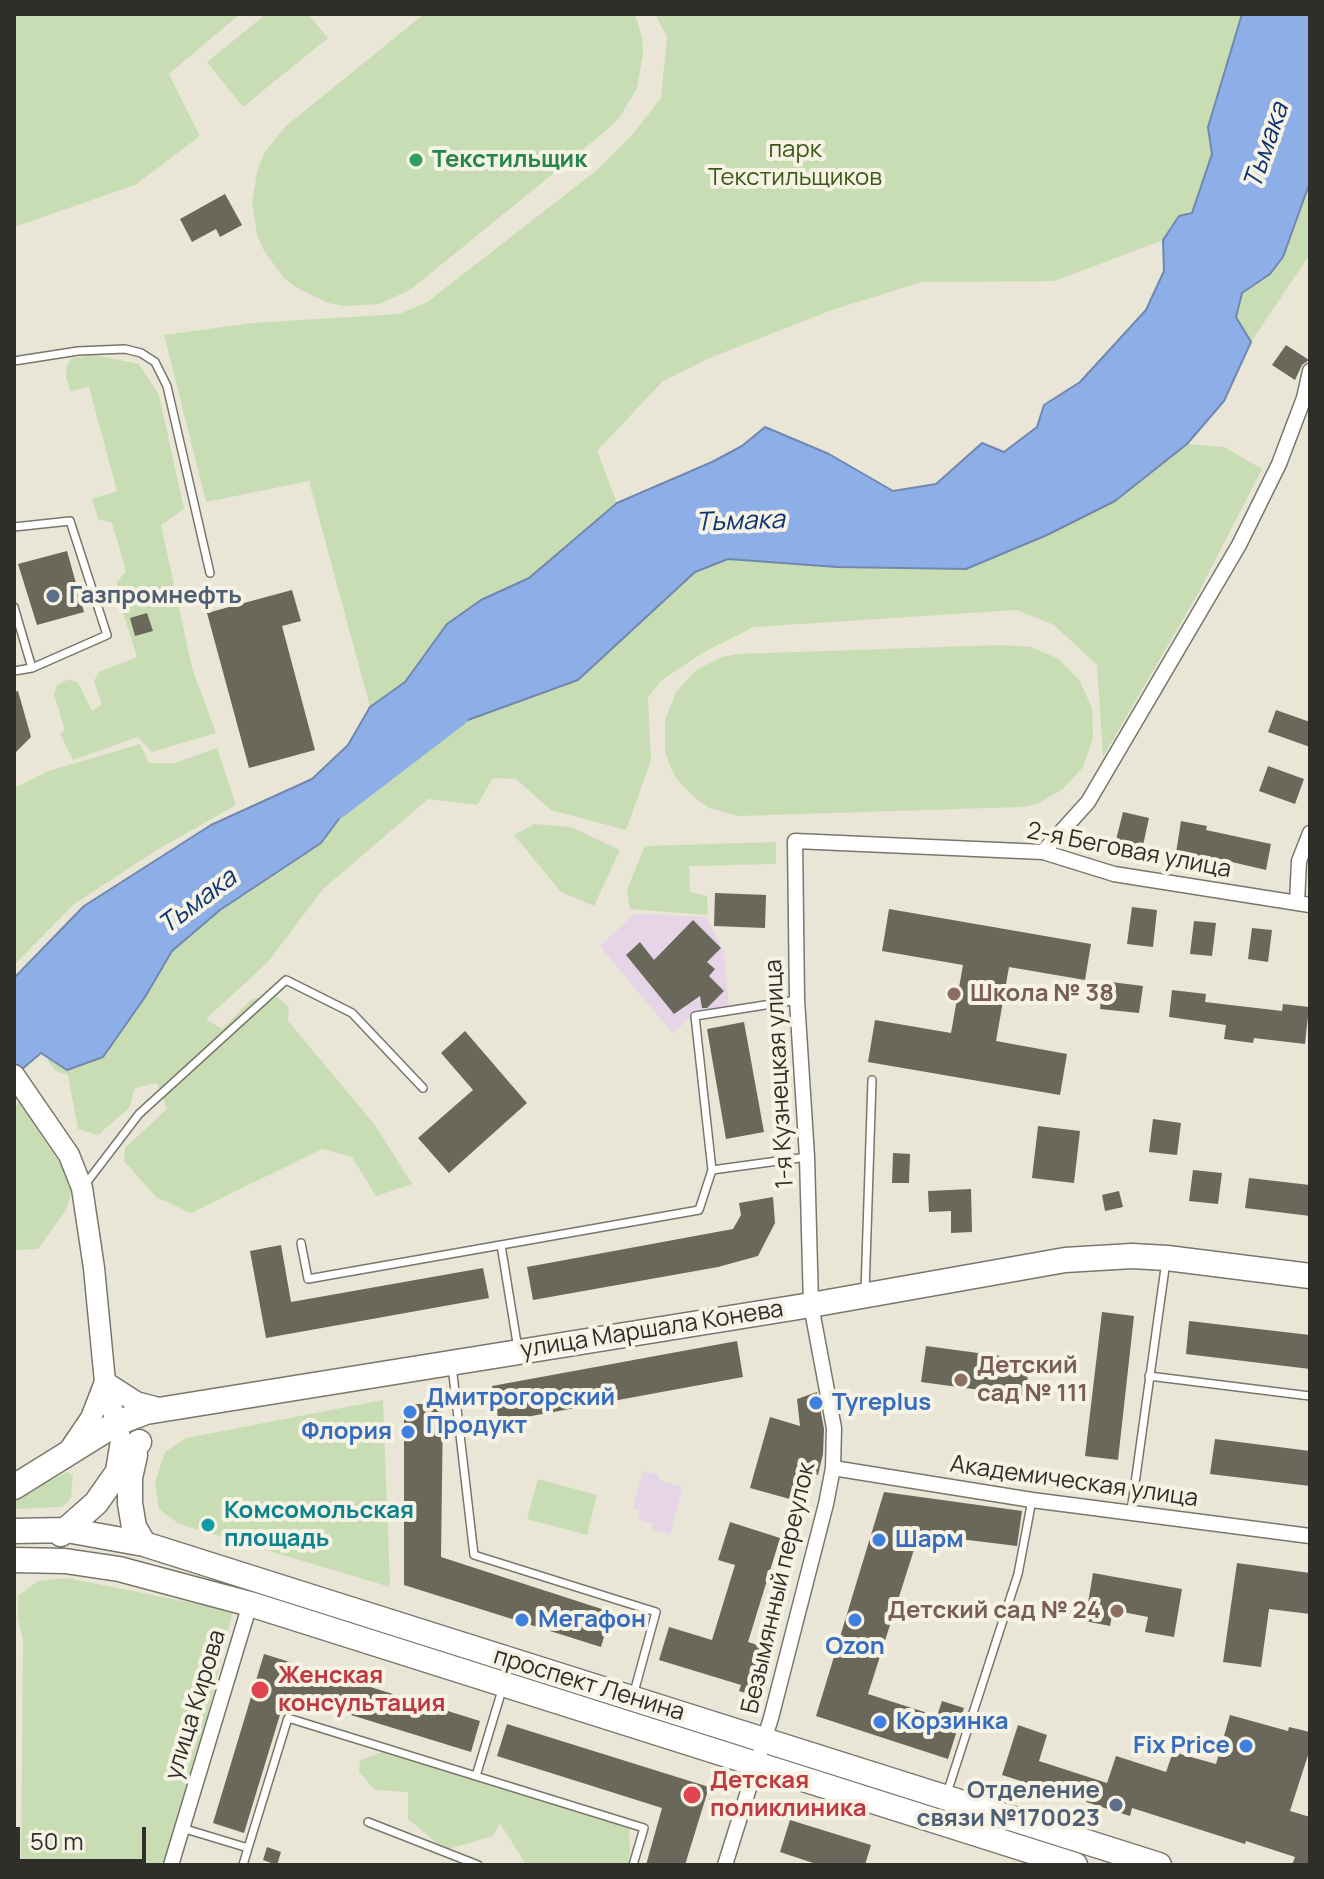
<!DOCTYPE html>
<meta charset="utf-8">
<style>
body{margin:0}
#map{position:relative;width:1324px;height:1879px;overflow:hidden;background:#e9e6d7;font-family:Manrope,sans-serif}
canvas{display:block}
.frame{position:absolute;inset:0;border:16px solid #2f2e28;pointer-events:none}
.scale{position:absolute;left:16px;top:1827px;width:130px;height:36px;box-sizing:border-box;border:4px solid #2f2e28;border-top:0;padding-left:10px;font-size:24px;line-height:28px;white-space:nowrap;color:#2f2e28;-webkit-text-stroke:6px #f6f3e5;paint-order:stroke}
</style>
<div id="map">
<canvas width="1324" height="1879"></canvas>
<div class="frame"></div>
<div class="scale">50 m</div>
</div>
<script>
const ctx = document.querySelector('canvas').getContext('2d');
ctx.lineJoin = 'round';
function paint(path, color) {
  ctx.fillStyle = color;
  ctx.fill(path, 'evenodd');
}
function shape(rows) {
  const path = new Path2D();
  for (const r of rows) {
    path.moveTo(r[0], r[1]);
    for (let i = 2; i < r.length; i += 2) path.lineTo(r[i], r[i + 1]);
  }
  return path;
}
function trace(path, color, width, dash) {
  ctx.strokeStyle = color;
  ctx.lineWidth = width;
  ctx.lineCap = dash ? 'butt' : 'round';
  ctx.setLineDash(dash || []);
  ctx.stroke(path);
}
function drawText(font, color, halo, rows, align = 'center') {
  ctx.font = font + ' Manrope,sans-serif';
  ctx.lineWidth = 8;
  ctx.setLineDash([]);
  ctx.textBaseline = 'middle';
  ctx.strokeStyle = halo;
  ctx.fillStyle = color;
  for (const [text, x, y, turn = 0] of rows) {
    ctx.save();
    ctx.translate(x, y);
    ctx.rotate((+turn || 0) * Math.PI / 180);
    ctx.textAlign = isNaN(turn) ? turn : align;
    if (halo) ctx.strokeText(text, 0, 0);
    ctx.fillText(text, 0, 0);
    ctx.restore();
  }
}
const industrial = shape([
 [634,914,706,917,724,951,729,1009,692,1015,673,1034,600,946],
 [643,1471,659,1475,659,1480,683,1487,670,1534,652,1529,654,1524,638,1519,641,1511,633,1508]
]);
const green = shape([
 [14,14,240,14,169,74,200,136,135,185,14,227],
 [266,14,308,14,328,38,243,107,207,62],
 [424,14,635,14,642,37,643,54,637,88,620,117,608,129,410,290,379,304,345,306,328,303,297,288,284,278,264,251,257,235,252,201,258,168,265,152,286,126],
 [655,14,1242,14,1208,127,1212,154,1192,214,1179,216,1163,240,1055,281,922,282,832,310,712,357,663,381,597,451,617,503,529,578,481,600,447,624,405,682,370,707,309,481,206,502,164,335,252,323,399,314,426,303,597,170,632,135,661,98,667,37],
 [1310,182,1310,254,1251,342,1236,317,1242,293,1270,274,1283,257],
 [95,355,139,364,159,395,184,509,161,525,192,668,216,733,152,752,138,737,73,760,60,734,65,730,54,694,57,685,69,679,78,683,92,711,102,704,94,681,99,672,137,657,118,597,117,582,126,571,112,523,98,519,92,499,117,491,89,387,70,391,66,376,67,365,72,358],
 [1187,444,1224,447,1262,469,1200,590,1103,757,1097,665,1054,625,1017,610,754,627,704,652,662,680,648,697,651,760,626,830,551,810,516,779,493,778,477,805,428,799,323,889,268,962,206,1019,222,1029,252,999,275,995,289,1007,288,1021,375,1125,412,1184,376,1196,352,1157,322,1149,191,1213,156,1197,124,1161,125,1148,167,1109,157,1083,135,1088,129,1108,98,1135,78,1129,68,1075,56,1071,47,1060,143,959,172,951,220,910,321,843,372,774,421,737,497,708,694,572,728,559,837,567,1115,501],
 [1001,645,1031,647,1059,659,1080,681,1092,708,1093,738,1083,767,1063,789,1037,804,1022,807,738,816,709,808,697,800,676,778,669,764,665,750,665,720,676,692,696,670,722,657,737,654],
 [140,744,149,763,175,763,217,748,236,805,155,851,73,905,14,965,14,788,49,771],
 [535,824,571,827,620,850,594,906,561,892,514,835],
 [776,842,776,864,689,866,690,892,707,896,708,915,630,909,627,889,645,846],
 [19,1102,74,1184,66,1210,38,1249,14,1250,14,1107],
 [383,1400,390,1587,179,1524,159,1509,155,1482,165,1452,186,1438],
 [67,1472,73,1475,71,1498,62,1507,14,1509,14,1499],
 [538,1479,597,1495,587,1535,527,1519],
 [67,1578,233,1611,197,1759,165,1865,21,1865,23,1641,18,1618,18,1596,38,1581],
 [383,1752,629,1828,630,1851,628,1865,526,1865,500,1823,493,1836,445,1850,408,1819,408,1792,375,1790,359,1772,360,1760]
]);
const water = shape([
 [1242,14,1310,14,1310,182,1283,257,1270,274,1242,293,1236,317,1251,342,1224,401,1187,444,1115,501,1047,535,966,569,837,567,728,559,695,572,578,680,421,737,372,774,321,843,220,910,172,951,145,997,103,1057,67,1070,41,1053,14,1076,14,978,84,906,211,825,312,779,348,745,370,707,405,682,447,624,481,600,529,578,617,503,712,462,742,446,765,427,829,454,893,491,936,484,982,443,1004,452,1037,427,1044,405,1080,382,1146,310,1164,271,1163,240,1179,216,1192,213,1212,154,1208,127,1242,14]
]);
const river = shape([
 [335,803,454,712]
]);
const building = shape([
 [225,194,242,225,220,237,216,229,192,242,180,219],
 [1286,345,1309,360,1302,365,1295,380,1272,365],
 [67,551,84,612,37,625,18,564],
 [292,590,301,621,282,626,315,750,249,768,207,613],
 [147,613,153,631,135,636,130,618],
 [18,691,31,737,14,754,14,692],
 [1276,710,1310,722,1310,747,1268,732],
 [1268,766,1304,779,1295,804,1259,791],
 [1123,812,1149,818,1142,850,1115,844],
 [1181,821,1207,826,1206,830,1271,844,1266,870,1202,855,1202,857,1176,853],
 [715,893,766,895,765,928,714,926],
 [1132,907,1157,910,1153,947,1127,944],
 [889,909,1091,944,1085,980,1009,967,996,1041,1067,1054,1060,1095,868,1062,875,1020,951,1033,963,965,882,951],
 [693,920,721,948,707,962,715,969,709,976,724,991,707,1008,702,1008,700,996,674,1014,626,955,640,942,654,960],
 [1194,921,1216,923,1212,956,1190,954],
 [1252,928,1272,930,1268,962,1248,959],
 [1103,981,1143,986,1139,1013,1100,1009],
 [1172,990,1206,994,1205,1002,1282,1011,1283,1004,1309,1007,1305,1044,1254,1038,1253,1043,1224,1039,1226,1025,1169,1017],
 [744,1022,764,1132,726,1139,707,1029],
 [465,1031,527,1103,449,1173,418,1138,473,1090,441,1053],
 [1153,1119,1181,1123,1177,1155,1149,1152],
 [1038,1126,1080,1131,1074,1183,1032,1178],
 [893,1153,910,1154,909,1183,892,1183],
 [1193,1170,1222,1173,1218,1204,1189,1201],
 [1249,1178,1310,1185,1310,1216,1245,1208],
 [971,1189,972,1232,951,1233,951,1211,929,1212,928,1191],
 [1119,1191,1123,1207,1105,1211,1102,1195],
 [773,1197,775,1223,758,1256,718,1267,533,1300,527,1267,733,1229,741,1215,739,1203],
 [281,1245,291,1302,483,1268,489,1298,266,1338,250,1251],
 [1102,1312,1134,1316,1118,1460,1085,1456],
 [1189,1321,1310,1335,1310,1369,1186,1354],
 [737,1341,743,1377,499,1422,492,1386],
 [926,1346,1030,1360,1025,1396,921,1382],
 [817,1392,824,1429,823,1454,818,1475,805,1471,797,1501,750,1488,770,1417,800,1426,797,1399],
 [404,1404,443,1404,441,1557,611,1612,601,1647,404,1585],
 [1215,1439,1310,1451,1310,1486,1210,1474],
 [884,1492,1022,1511,1017,1546,919,1534,868,1694,937,1716,942,1701,964,1708,948,1759,816,1716],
 [730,1522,780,1538,748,1642,773,1650,759,1697,739,1691,741,1685,659,1660,669,1627,712,1640,735,1565,718,1560],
 [1237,1563,1310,1573,1310,1614,1269,1609,1261,1667,1223,1662],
 [1093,1573,1182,1589,1174,1637,1145,1632,1148,1617,1113,1610,1110,1626,1085,1621],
 [264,1654,480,1721,471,1752,286,1695,244,1833,213,1823],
 [1230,1715,1288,1731,1289,1727,1310,1732,1310,1749,1290,1811,1310,1817,1310,1865,1292,1865,1295,1857,1246,1841,1245,1844,1132,1808,1130,1816,1002,1775,1018,1725,1047,1735,1039,1761,1107,1783,1116,1756,1166,1772,1173,1752,1216,1764],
 [507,1724,709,1787,685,1865,646,1865,662,1808,497,1756],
 [790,1820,871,1845,865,1865,819,1865,780,1852],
 [267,1847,281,1852,277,1865,263,1860]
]);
const service = shape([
 [14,361,78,351,125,349,141,353,155,362,167,386,210,573],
 [14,527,70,521,107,635,32,668,14,671],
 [14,607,32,668],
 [712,1170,695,1016,797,1000],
 [84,1186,139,1114,286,980,352,1013,423,1088],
 [301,1243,308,1279,501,1245],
 [865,1292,872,1080],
 [518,1349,501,1245,699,1210,712,1170,807,1157],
 [452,1366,474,1555,656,1612,633,1696],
 [1149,1376,1310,1396],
 [1131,1512,1166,1261],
 [476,1776,502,1690],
 [947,1793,1018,1574,1032,1500],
 [368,1822,478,1865],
 [182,1828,248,1848,288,1718,644,1828,633,1865],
 [243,1865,248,1848]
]);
const minor = shape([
 [1043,852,1088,802,1239,545,1279,464,1304,398,1310,371],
 [1297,903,1299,861,1310,833],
 [833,1468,1032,1500,1310,1536],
 [171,1865,250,1604],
 [725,1865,771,1718,826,1504,833,1468,834,1428,811,1305,807,1157,797,1000,795,841,1043,852,1114,874,1310,905]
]);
const secondary = shape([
 [14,1075,69,1155,82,1188,94,1268,105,1382,121,1441,116,1471],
 [105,1382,136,1402,162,1409],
 [70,1449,91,1418,105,1382]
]);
const primary = shape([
 [135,1455,130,1478,130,1503,134,1527,144,1544],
 [14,1487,117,1423,146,1412,811,1305,1065,1260,1132,1256,1167,1258,1310,1276],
 [14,1531,67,1530,144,1544,1159,1865],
 [61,1534,96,1503,139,1442],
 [14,1560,65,1561,119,1569,250,1604,1075,1865]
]);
const markers = [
 [416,160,8,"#2e9e5b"],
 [53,596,8,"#5c6f8a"],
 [954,994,8,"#8d6e63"],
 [961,1380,8,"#8d6e63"],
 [816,1403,8,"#3f7fe0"],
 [410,1412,8,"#3f7fe0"],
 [408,1432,8,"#3f7fe0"],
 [208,1525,8,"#0f9aa8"],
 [879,1540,8,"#3f7fe0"],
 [1117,1611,8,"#8d6e63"],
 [522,1620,8,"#3f7fe0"],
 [855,1620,8,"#3f7fe0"],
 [260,1690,10,"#e0444e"],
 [880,1722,8,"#3f7fe0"],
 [1246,1746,8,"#3f7fe0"],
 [692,1795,10,"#e0444e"],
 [1116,1805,8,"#5c6f8a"]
];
const parkNames = [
 ["парк",795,150],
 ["Текстильщиков",795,178]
];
const leisureNames = [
 ["Текстильщик",432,160]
];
const serviceNames = [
 ["Газпромнефть",69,596],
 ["Отделение",1100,1791,"right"],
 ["связи №170023",1100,1819,"right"]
];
const streetNames = [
 ["2-я Беговая улица",1129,851,11],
 ["1-я Кузнецкая улица",780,1074,-93],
 ["улица Маршала Конева",652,1330,-9],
 ["Академическая улица",1074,1482,8],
 ["Безымянный переулок",779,1588,-77],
 ["проспект Ленина",589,1685,17],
 ["улица Кирова",196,1705,-73]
];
const educationNames = [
 ["Школа № 38",970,994],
 ["Детский",977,1366],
 ["сад № 111",977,1394],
 ["Детский сад № 24",1101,1611,"right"]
];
const shopNames = [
 ["Дмитрогорский",426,1398],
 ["Продукт",426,1426],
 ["Tyreplus",832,1403],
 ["Флория",392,1432,"right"],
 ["Шарм",895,1540],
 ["Мегафон",538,1620],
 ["Ozon",855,1647,"center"],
 ["Корзинка",896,1722],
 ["Fix Price",1230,1746,"right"]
];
const cultureNames = [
 ["Комсомольская",224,1511],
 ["площадь",224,1539]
];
const healthNames = [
 ["Женская",278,1676],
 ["консультация",278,1704],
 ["Детская",710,1781],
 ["поликлиника",710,1809]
];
const waterNames = [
 ["Тьмака",1267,146,-71],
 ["Тьмака",740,522,-2],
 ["Тьмака",198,902,-37]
];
paint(industrial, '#e6d5e7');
paint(green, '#c9ddb5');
paint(water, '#8daee7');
trace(water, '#7188ae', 2);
trace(river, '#8daee7', 32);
paint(building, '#6a675b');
trace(service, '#79776a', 10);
trace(minor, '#79776a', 17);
trace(secondary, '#79776a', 23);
trace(primary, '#79776a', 27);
trace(service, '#fff', 7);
trace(minor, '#fff', 14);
trace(secondary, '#fff', 20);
trace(primary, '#fff', 24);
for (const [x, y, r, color] of markers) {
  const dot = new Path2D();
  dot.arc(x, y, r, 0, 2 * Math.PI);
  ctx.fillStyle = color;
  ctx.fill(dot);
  trace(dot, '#f6f3e5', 3);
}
drawText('24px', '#3d5918', '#f6f3e5', parkNames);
drawText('bold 24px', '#27864d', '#f6f3e5', leisureNames, 'left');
drawText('bold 24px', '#4e5e75', '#f6f3e5', serviceNames, 'left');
drawText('24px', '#2f2e28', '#f6f3e5', streetNames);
drawText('bold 24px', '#785e54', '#f6f3e5', educationNames, 'left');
drawText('bold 24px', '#366cbe', '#f6f3e5', shopNames, 'left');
drawText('bold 24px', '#0d838f', '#f6f3e5', cultureNames, 'left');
drawText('bold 24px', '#be3a42', '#f6f3e5', healthNames, 'left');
drawText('italic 26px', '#0e3375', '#f6f3e5', waterNames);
</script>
